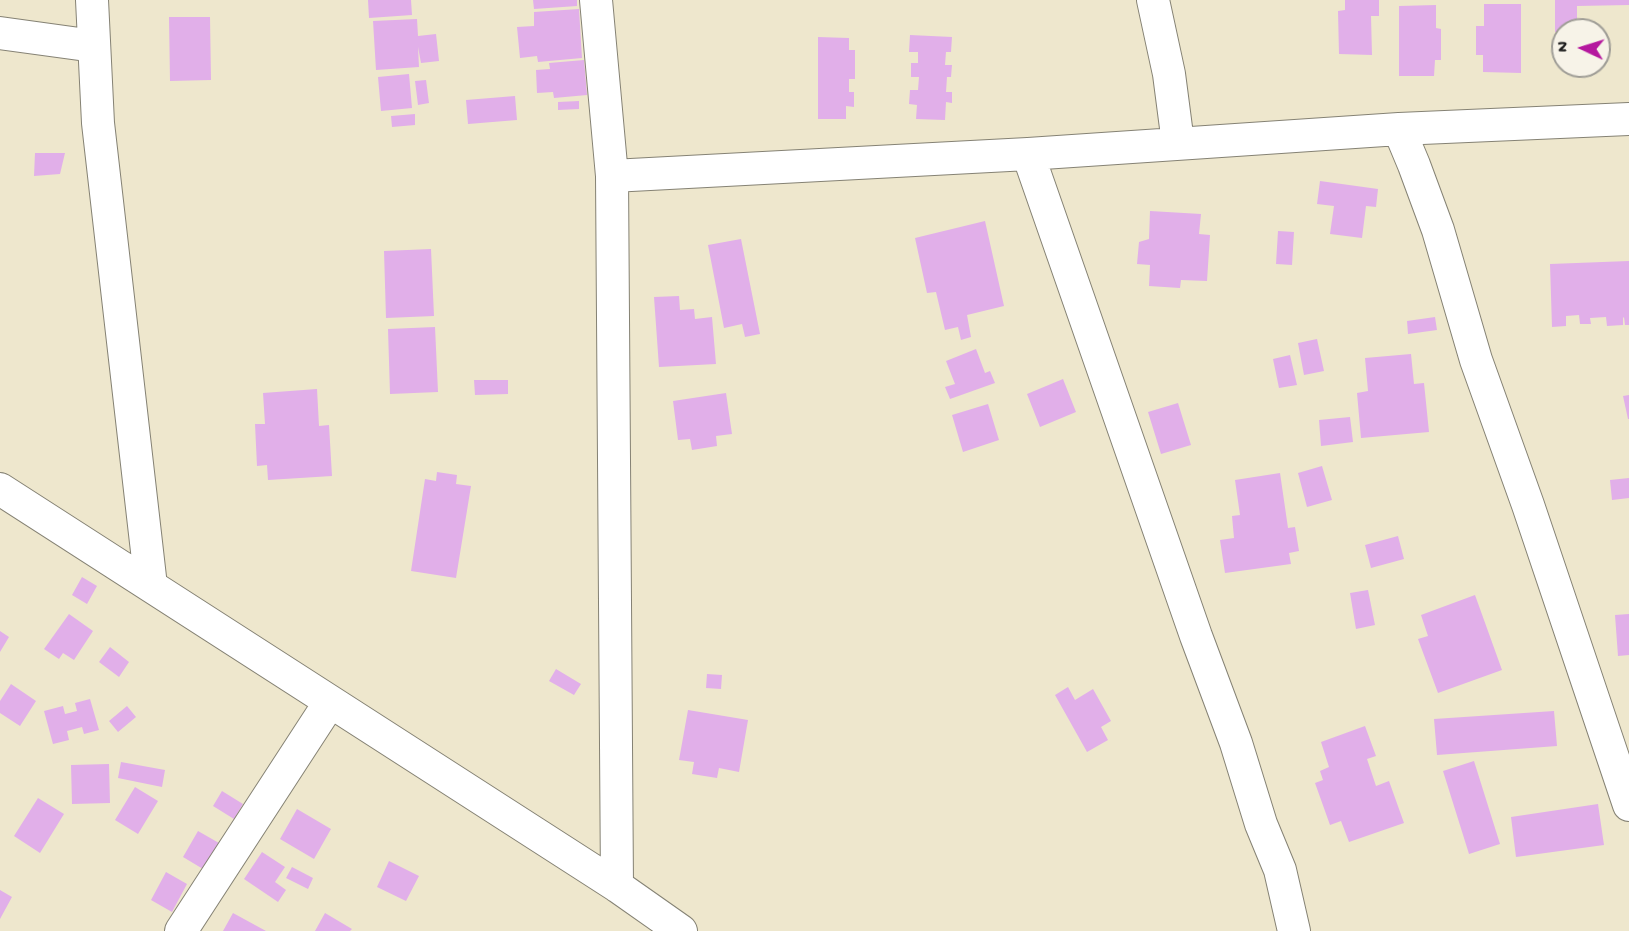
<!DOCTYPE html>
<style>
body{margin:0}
#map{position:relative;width:1629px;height:931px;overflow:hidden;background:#eee7cd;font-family:"Gochi Hand",sans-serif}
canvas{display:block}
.north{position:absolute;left:1551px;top:18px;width:60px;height:60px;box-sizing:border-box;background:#f7f3e8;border:2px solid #9f9d96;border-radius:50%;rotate:274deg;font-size:16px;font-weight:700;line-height:24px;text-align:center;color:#1c1c1c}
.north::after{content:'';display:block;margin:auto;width:21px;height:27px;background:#b5179e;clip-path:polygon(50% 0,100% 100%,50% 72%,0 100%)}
</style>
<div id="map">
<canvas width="1629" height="931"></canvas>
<div class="north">N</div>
</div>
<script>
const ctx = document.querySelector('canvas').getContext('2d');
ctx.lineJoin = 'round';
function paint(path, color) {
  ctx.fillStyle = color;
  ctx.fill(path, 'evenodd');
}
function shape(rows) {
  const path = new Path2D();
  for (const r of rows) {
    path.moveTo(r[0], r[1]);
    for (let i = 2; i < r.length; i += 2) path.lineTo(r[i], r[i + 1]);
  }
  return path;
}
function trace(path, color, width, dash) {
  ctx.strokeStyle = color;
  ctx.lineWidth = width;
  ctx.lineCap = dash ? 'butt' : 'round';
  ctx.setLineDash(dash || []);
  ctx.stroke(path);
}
const building = shape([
 [368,0,411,0,412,15,369,18],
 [533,0,577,0,577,6,534,9],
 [1345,0,1379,0,1379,16,1371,16,1372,55,1339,54,1338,11,1345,10],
 [1555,0,1629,0,1629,5,1577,6,1577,30,1555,32],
 [1484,4,1521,4,1521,73,1483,72,1483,55,1476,55,1476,26,1484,26],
 [1436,5,1436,28,1441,29,1441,60,1435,60,1434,76,1399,76,1399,6],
 [579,9,582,58,538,62,537,56,520,58,517,27,534,26,534,12],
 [169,17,210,17,211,80,170,81],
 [417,19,418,36,436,34,439,61,421,63,418,47,419,67,376,70,373,21],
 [910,35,952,37,951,52,946,52,945,65,952,65,951,77,947,77,946,92,952,92,952,103,946,102,945,120,916,119,917,105,909,104,910,90,918,90,919,77,911,77,911,63,918,63,918,52,909,52],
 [818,37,849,38,849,50,855,50,855,79,849,79,849,92,854,92,854,107,846,106,846,119,818,119],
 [584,60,587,95,554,98,553,92,537,93,536,70,550,69,549,63],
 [409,74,412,108,381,111,378,77],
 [426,80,429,103,418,105,415,81],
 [515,96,517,120,468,124,466,100],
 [579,101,579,109,558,110,558,102],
 [415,114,415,125,392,127,391,116],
 [35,153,65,153,60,174,34,176],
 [1320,181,1378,189,1376,207,1366,206,1362,238,1330,234,1334,206,1317,204],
 [1150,211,1201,214,1199,234,1210,235,1207,281,1181,280,1180,288,1149,286,1150,265,1137,264,1139,242,1149,239],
 [985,221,1004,306,967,315,971,337,961,340,958,327,945,330,936,292,927,293,915,238],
 [1278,231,1294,232,1292,265,1276,264],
 [741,239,760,334,745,337,742,324,724,328,708,245],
 [431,249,434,316,386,318,384,251],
 [1629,261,1629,325,1625,325,1624,317,1623,318,1623,325,1607,326,1606,317,1590,318,1591,324,1580,324,1579,315,1566,316,1566,326,1552,327,1550,264],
 [679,296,680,310,694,309,695,319,712,317,716,364,659,367,654,297],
 [1435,317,1437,330,1408,334,1407,321],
 [435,327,438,392,390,394,388,329],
 [1317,339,1324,371,1304,375,1298,343],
 [976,349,985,373,990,371,995,383,950,399,945,387,955,384,946,361],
 [1411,354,1414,384,1424,383,1429,432,1361,438,1357,393,1368,391,1365,358],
 [1290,355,1297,385,1279,388,1273,359],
 [1063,379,1076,412,1040,427,1027,394],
 [474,380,508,380,508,394,475,395],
 [317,389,319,426,329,425,332,476,268,480,267,465,257,466,255,424,265,424,263,393],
 [726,393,732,434,716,436,717,446,692,450,690,439,678,440,673,401],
 [1629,395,1629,419,1628,419,1623,396],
 [1178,403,1191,445,1161,454,1148,412],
 [988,404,999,440,963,452,952,415],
 [1350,417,1353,442,1321,446,1319,420],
 [1322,466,1332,500,1307,507,1298,473],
 [437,472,457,475,456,484,471,486,456,578,411,571,425,479,436,481],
 [1280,473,1288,528,1295,527,1299,551,1289,553,1291,564,1225,573,1220,540,1234,538,1232,516,1240,515,1235,480],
 [1629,478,1629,498,1612,500,1610,480],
 [1398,536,1404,559,1371,568,1365,545],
 [82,577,97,586,87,604,72,595],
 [1368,590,1375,625,1356,629,1350,593],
 [1475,595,1502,670,1438,693,1418,639,1428,636,1421,615],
 [69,614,93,631,74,660,63,653,59,659,44,649],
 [1629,614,1629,655,1618,656,1615,615],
 [0,631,9,637,0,652],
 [110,647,129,662,119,677,99,662],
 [556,669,581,684,574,695,549,681],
 [707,674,722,675,721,689,706,688],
 [11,684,36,701,20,726,0,713,0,701],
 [1068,687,1075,700,1093,689,1111,721,1101,727,1108,740,1087,752,1055,695],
 [90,699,99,730,84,734,82,727,67,731,69,740,53,744,44,711,63,706,65,714,77,711,75,703],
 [127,706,136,717,118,732,109,721],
 [688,710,748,720,739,772,719,768,717,778,692,774,694,762,679,760],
 [1554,711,1557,746,1437,755,1434,719],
 [1365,726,1376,756,1367,759,1376,786,1389,781,1404,823,1349,842,1341,821,1330,825,1315,783,1323,780,1320,771,1329,767,1321,742],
 [1474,761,1500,844,1469,854,1443,771],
 [121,762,165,770,162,787,118,778],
 [109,764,110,803,72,804,71,765],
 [135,787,158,801,138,834,115,820],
 [222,791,243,804,234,819,213,806],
 [38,798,64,814,40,853,14,836],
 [1598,804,1604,845,1516,857,1511,817],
 [297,809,331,829,314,859,280,839],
 [198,831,219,843,203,869,183,857],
 [262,852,285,867,275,882,286,890,278,902,244,879],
 [389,861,419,876,406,901,377,887],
 [292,867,313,878,308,889,286,878],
 [166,872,187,884,172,912,151,900],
 [0,890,12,897,0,919],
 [233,913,266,931,223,931],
 [325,913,352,929,350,931,315,931]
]);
const minor = shape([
 [92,0,98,123,151,586],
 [596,0,612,176,617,886],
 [1153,0,1169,74,1178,143],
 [0,33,94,46],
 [1399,129,1629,119],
 [1028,154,1196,636,1236,743,1261,824,1280,870,1294,931],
 [612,176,1028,154,1399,129,1414,165,1438,230,1476,360,1528,505,1629,805],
 [0,489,617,886,681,931],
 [181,931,330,702]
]);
paint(building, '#e1afe9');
trace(minor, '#858274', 34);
trace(minor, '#fff', 32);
</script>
